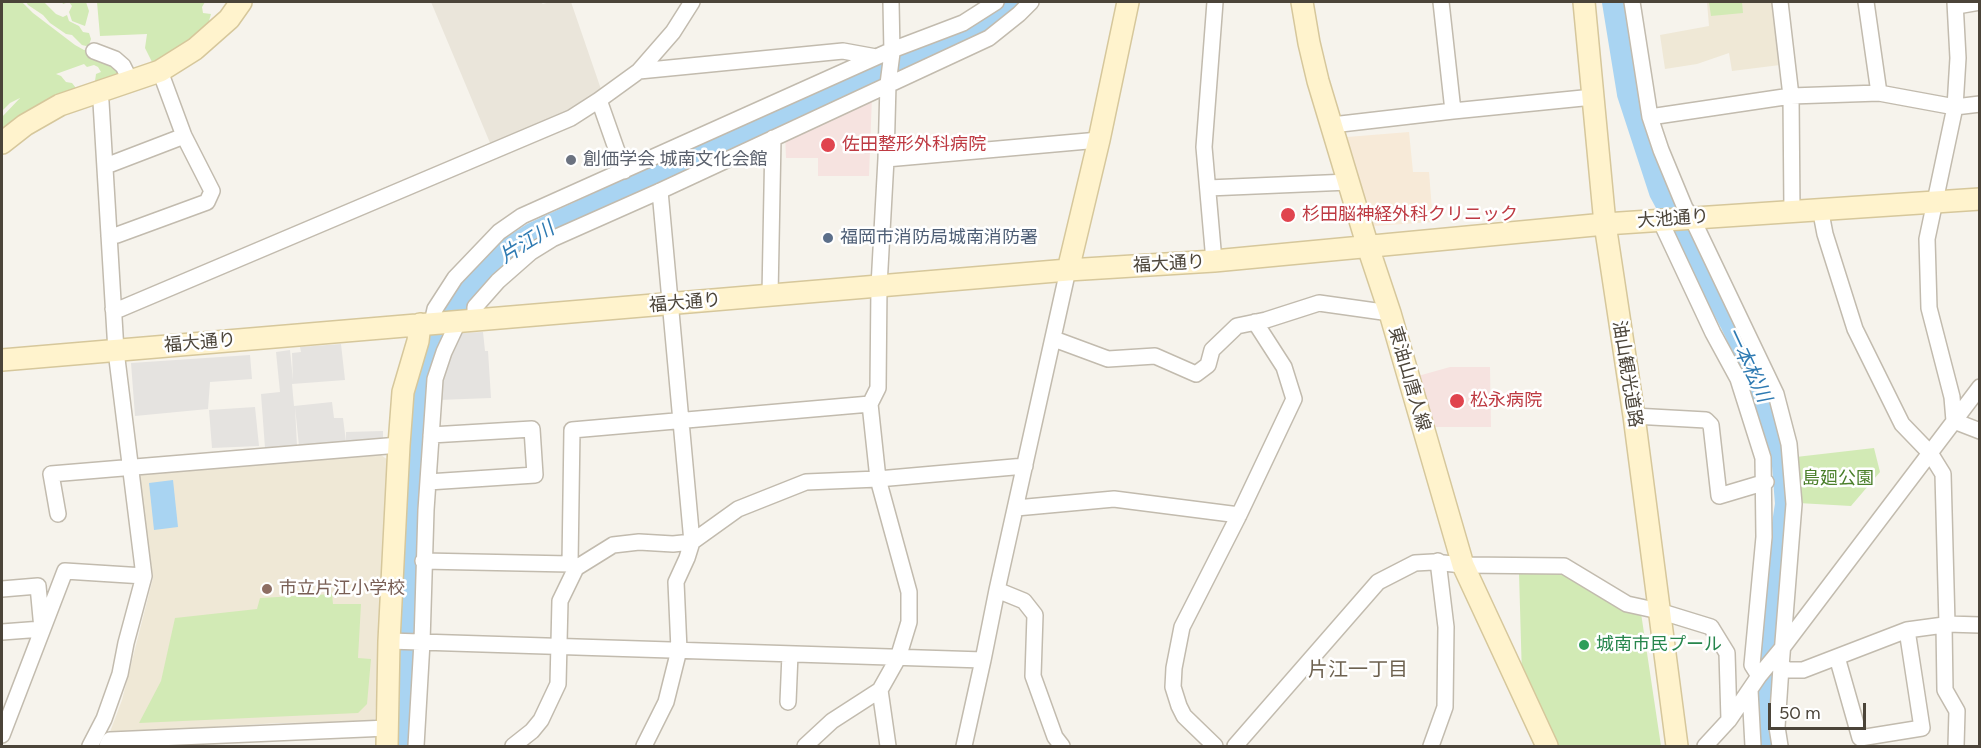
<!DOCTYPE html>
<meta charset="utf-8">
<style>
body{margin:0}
#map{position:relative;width:1981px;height:748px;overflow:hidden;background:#f6f3ec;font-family:Figtree,sans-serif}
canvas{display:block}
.frame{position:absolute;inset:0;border:3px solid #4b4439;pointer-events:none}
.scale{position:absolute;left:1768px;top:703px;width:98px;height:27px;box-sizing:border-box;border:3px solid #4b4439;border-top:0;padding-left:8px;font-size:18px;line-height:21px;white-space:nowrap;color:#4b4439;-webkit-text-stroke:4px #fff;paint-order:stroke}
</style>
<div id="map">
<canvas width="1981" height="748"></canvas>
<div class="frame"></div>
<div class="scale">50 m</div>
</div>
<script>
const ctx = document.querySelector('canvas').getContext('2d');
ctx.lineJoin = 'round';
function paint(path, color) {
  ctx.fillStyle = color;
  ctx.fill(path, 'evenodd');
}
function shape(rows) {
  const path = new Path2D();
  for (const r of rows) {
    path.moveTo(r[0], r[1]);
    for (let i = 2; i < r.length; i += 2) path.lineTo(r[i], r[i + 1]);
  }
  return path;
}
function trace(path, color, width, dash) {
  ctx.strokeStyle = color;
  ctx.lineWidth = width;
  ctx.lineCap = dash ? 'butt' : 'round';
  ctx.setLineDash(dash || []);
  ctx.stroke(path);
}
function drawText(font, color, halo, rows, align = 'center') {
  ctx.font = font + ' Figtree,"Noto Sans JP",sans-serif';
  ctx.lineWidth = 5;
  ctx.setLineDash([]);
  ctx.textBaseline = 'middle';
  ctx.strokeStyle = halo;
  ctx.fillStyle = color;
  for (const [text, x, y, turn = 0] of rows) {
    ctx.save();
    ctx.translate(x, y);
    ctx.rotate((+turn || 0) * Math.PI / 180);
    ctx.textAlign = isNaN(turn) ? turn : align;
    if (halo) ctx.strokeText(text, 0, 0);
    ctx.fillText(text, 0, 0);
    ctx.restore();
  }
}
const residential = shape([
 [431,2,540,2,543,4,550,2,571,2,603,95,493,150]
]);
const commercial = shape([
 [1409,132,1413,172,1429,172,1433,222,1373,226,1347,137]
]);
const education = shape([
 [1707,2,1773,2,1780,65,1732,71,1729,53,1697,64,1665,69,1660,35,1709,26],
 [381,455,388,460,382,620,375,719,371,722,279,723,113,733,110,732,122,700,153,578,139,477,142,472]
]);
const medical = shape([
 [872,96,869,176,818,176,818,158,786,158,785,133],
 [1450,367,1490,367,1491,427,1431,427,1418,376]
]);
const green = shape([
 [2,2,22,2,33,13,75,45,84,50,89,49,107,61,122,74,2,139,2,117,20,98,10,103,2,111],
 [84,64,87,67,94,65,98,67,101,72,96,74,95,81,81,87,76,88,72,83,66,82,61,76,56,74],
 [26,2,44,2,56,14,63,17,67,15,69,21,79,26,83,32,89,33,91,39,89,45,86,46,82,45,72,35,66,34,50,23,43,15,28,5],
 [62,2,86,2,89,11,85,26,72,21,69,12,72,6,69,2,63,4],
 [97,2,205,2,202,7,203,13,211,14,207,28,185,47,153,64,145,48,147,34,100,36],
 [1709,2,1742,2,1743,13,1711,16],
 [1874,448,1880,472,1851,506,1798,503,1796,457],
 [1558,572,1620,609,1641,613,1661,746,1554,746,1522,677,1519,573],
 [332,594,333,604,361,604,358,658,371,659,367,704,358,713,139,723,161,681,175,618,257,609,260,598]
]);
const parking = shape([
 [483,332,485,351,488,351,491,398,438,400,439,384,459,333],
 [341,344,345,380,292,384,294,406,332,402,334,418,343,418,346,442,299,446,295,407,297,446,265,448,261,394,280,392,276,352,290,350,293,381,292,353,301,352,300,347],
 [250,355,252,379,210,382,208,409,135,416,131,363],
 [255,407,259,446,212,448,209,410],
 [383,431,383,441,346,442,346,432]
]);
const water = shape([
 [173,480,178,527,154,530,149,483]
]);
const river = shape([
 [1614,2,1629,94,1661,192,1732,323,1759,380,1783,453,1787,504,1769,625,1763,708,1765,746],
 [402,746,421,393,434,345,459,301,488,268,509,250,532,235,973,31,1000,15,1013,2]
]);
const street = shape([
 [1441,2,1453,111],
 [1632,2,1650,117,1661,150,1685,208,1692,218,1776,394,1789,444,1794,504,1781,667,1789,670,1803,670,1907,630,1944,625],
 [1780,2,1791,96,1792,211],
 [1866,2,1879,93],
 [1957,6,1980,2],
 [94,51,115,59,123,66,130,80],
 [639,71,673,32,692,2],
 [1980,104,1955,107,1927,239,1929,308,1952,397,1954,421,1980,431],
 [1650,117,1791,96,1879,93,1955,107,1958,58,1955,2],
 [1332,125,1453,111,1593,97],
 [886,159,1099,140],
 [105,165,111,164,184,136],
 [624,171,599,100,639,71,843,51,876,57],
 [1208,188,1349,182],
 [1820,208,1825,234,1855,329,1902,424,1930,453,1943,474,1947,624,1944,625,1945,690,1957,711,1956,746],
 [1660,220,1713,333,1738,379,1763,458,1764,537,1752,665,1759,676],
 [109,236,117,235,207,202,212,191,184,136,160,71],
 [1214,261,1204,147,1215,2],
 [770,295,773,138],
 [113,309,120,309,571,118,599,100],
 [475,319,475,307,498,281,531,252,552,239,660,191,989,38,1019,14,1031,2],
 [432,323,435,309,455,278,499,232,522,216,892,50,963,23,996,2],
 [1054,339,1108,359,1155,356,1196,374,1208,365,1212,350,1237,326,1266,320,1319,303,1390,313],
 [1634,416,1706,420,1711,425,1719,496,1766,482],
 [428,482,535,475,532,429,431,435],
 [1016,508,1114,499,1239,515],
 [58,514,51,474,399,445],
 [423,561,570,564],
 [576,568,570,564,572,430,870,404],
 [2,589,38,586,42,629,2,632],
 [997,590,1024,601,1035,615,1033,676,1055,737,1062,746],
 [1947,624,1980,625],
 [389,641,983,660,997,590,1068,270],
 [1837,657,1860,738,1922,728,1907,630],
 [1750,690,1753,746],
 [788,702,790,654],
 [2,735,65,571,144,576],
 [90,746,104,719,120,674,126,643,144,576,116,351,101,102,97,91],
 [107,746,110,740,388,728],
 [416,746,422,642,426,510,435,379,444,352,459,320],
 [513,746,532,731,541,720,558,684,560,601,576,568,613,545,639,542,673,544,692,542,738,509,806,482,878,479,1025,466],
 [644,746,666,702,679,650,676,582,687,558,692,542,660,191],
 [805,746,832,721,880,690],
 [888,746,880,690,898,658,909,622,909,592,878,479,870,404,878,388,879,286,886,159,888,84,892,53,891,2],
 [964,746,983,660],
 [1215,746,1184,716,1179,706,1173,687,1174,668,1182,627,1239,515,1294,399,1284,367,1255,322],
 [1235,746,1378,582,1415,563,1433,562,1463,565,1564,566,1627,604,1659,611,1711,627,1727,653,1729,720],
 [1431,746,1445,707,1446,627,1438,561],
 [1705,746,1729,720,1759,676,1783,647,1980,387],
 [1780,746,1777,727,1781,667]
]);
const secondary = shape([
 [1302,2,1309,43,1318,81,1368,247,1390,313,1463,565,1547,746],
 [1584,2,1605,224,1634,416,1677,746],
 [2,143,25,125,60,105,160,71,195,49,229,19,241,2],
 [1068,270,1099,140,1128,2],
 [2,360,1068,270,1214,261,1605,224,1980,199],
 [387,746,389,641,399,445,403,392,418,341,420,324]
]);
const markers = [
 [828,145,8,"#e0444e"],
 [571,160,6,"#6b7280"],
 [1288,215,8,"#e0444e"],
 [828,238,6,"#5c6f8a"],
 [1457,401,8,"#e0444e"],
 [267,589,6,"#8d6e63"],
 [1584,645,6,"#2e9e5b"]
];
const healthNames = [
 ["佐田整形外科病院",842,145],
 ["杉田脳神経外科クリニック",1302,215],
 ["松永病院",1470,401]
];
const worshipNames = [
 ["創価学会 城南文化会館",583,160]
];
const streetNames = [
 ["大池通り",1673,219,-4],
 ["福大通り",1169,264,-3],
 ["福大通り",685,303,-5],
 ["福大通り",200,343,-5],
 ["油山観光道路",1627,374,81],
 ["東油山唐人線",1409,379,74]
];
const serviceNames = [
 ["福岡市消防局城南消防署",840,238]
];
const parkNames = [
 ["島廻公園",1838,479]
];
const educationNames = [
 ["市立片江小学校",279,589]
];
const leisureNames = [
 ["城南市民プール",1596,645]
];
const waterNames = [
 ["片江川",527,243,-32],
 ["一本松川",1748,365,65]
];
const neighbourhoodNames = [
 ["片江一丁目",1358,670]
];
paint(residential, '#eae5da');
paint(commercial, '#f7ead8');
paint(education, '#efe8d6');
paint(medical, '#f6e3e0');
paint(green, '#d2eab5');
paint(parking, '#e5e3e0');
paint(water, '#a9d4f2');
trace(river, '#a9d4f2', 24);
trace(street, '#c2bbae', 18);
trace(secondary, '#d6c79b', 24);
trace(street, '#fff', 15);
trace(secondary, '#fff3cd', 21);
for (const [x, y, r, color] of markers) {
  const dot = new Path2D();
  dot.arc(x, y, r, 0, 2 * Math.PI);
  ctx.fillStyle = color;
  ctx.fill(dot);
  trace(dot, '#fff', 2);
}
drawText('18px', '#be3a42', '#fff', healthNames, 'left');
drawText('18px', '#5b616d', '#fff', worshipNames, 'left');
drawText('18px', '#4b4439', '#fff', streetNames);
drawText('18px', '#4e5e75', '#fff', serviceNames, 'left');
drawText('18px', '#4a7f2a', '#fff', parkNames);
drawText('18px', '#785e54', '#fff', educationNames, 'left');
drawText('18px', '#27864d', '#fff', leisureNames, 'left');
drawText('italic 20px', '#2e7ab2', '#fff', waterNames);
drawText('20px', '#6e6250', '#fff', neighbourhoodNames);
</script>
